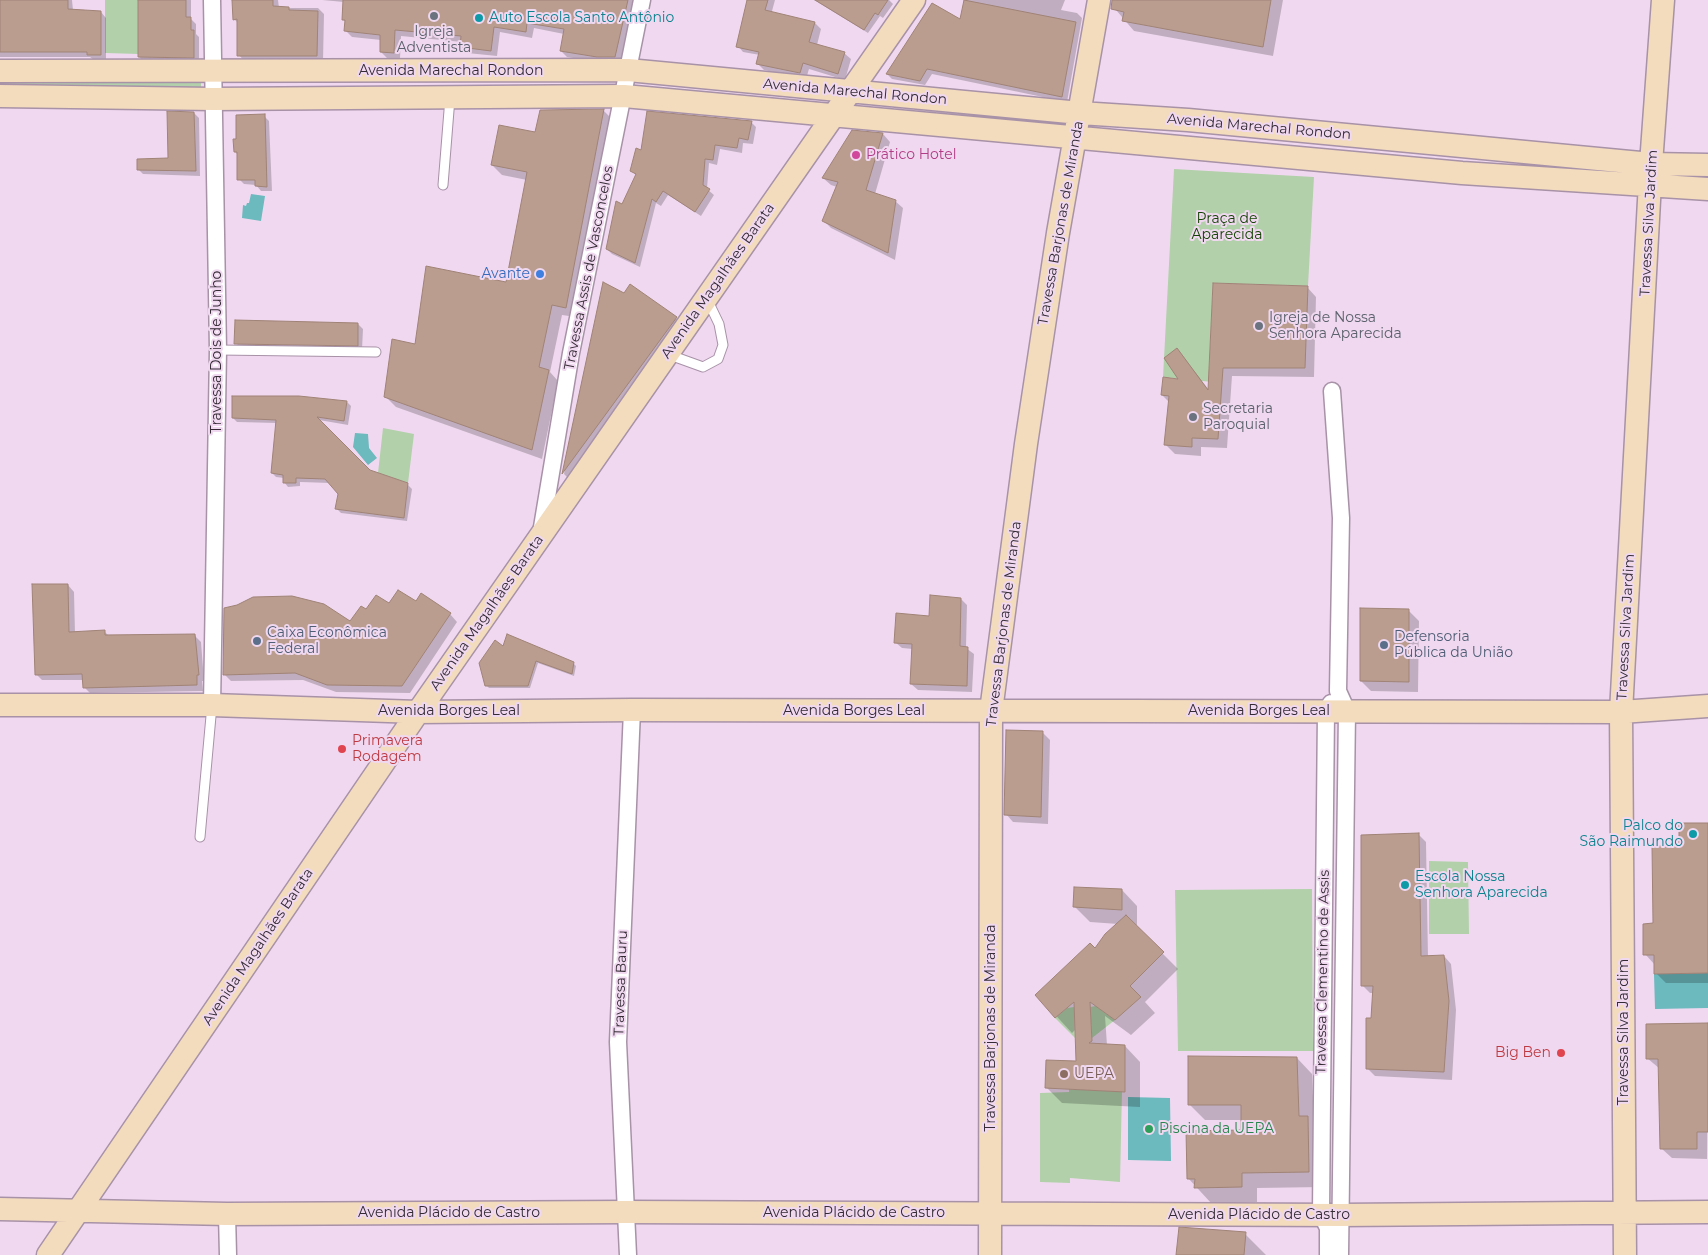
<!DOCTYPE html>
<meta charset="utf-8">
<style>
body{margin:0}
canvas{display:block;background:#f0d9f0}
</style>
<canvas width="1708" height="1255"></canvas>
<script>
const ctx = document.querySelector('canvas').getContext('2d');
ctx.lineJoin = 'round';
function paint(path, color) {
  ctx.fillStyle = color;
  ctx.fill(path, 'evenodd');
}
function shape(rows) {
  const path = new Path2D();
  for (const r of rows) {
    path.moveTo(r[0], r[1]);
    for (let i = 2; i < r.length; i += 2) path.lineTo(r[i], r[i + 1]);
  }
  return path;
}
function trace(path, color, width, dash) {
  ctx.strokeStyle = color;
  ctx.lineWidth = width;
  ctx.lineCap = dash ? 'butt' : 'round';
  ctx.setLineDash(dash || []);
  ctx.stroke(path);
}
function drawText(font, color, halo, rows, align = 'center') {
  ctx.font = font + ' Montserrat,sans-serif';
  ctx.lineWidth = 4;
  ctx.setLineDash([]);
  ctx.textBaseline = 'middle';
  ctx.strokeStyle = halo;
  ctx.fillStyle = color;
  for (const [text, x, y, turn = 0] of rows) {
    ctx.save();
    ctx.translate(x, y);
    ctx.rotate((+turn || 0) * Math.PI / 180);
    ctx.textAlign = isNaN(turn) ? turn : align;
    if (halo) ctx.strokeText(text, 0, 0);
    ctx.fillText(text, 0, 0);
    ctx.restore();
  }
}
const green = shape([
 [105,0,138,0,138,54,105,53],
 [0,78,201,80,201,90,0,89],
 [1174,169,1314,177,1308,286,1213,283,1209,366,1222,383,1163,377],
 [383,428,414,434,408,483,378,473],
 [1429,861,1468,862,1469,934,1429,934],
 [1312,889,1313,1051,1178,1051,1175,890],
 [1096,1006,1115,1020,1092,1038,1090,1007],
 [1074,1007,1075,1038,1055,1018,1067,1008],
 [1069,1089,1122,1091,1120,1182,1070,1178,1070,1183,1040,1182,1040,1093,1069,1092]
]);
const water = shape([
 [251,194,265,196,261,221,242,218,243,205,246,206,247,203,249,203],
 [355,433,368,434,369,448,377,458,368,465,353,447],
 [1708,973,1708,1008,1655,1009,1654,974],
 [1128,1097,1170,1098,1171,1161,1128,1160]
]);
const shadow = shape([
 [0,0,72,0,73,10,101,12,106,18,106,60,94,60,90,57,0,57],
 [139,0,191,0,191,19,196,24,196,34,199,37,199,63,144,62,139,57],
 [233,0,278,0,279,8,318,8,324,14,323,62,245,62,239,55,238,23,234,19],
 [322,0,635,0,621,63,604,63,567,57,561,51,564,34,534,28,532,38,500,32,497,56,467,53,461,46,462,42,401,36,400,59,387,58,381,52,381,40,352,37,346,31,346,22,343,20,344,2],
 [748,0,775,0,765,37,780,15,815,23,821,29,817,45,844,53,851,59,845,80,809,69,806,79,764,70,758,64,760,55,743,52,738,46],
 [814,0,889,0,893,4,883,18,880,16,868,33],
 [965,0,1065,0,1061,10,1077,13,1082,18,1067,102,932,74,925,85,892,79,887,74,961,21],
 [1118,0,1283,0,1273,56,1134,31,1116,10],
 [541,111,604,111,614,121,576,317,562,315,550,372,558,381,542,459,396,407,386,397,416,346,507,283,527,180,502,175,492,165,536,134],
 [194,113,199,118,200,176,143,174,138,169,169,160],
 [264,116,269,121,272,191,261,191,256,185,244,184,239,179,238,155,235,152,238,140],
 [751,122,756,127,753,144,743,143,742,153,720,149,717,165,709,163,707,189,714,195,701,216,668,195,661,206,656,203,640,267,612,254,607,249,637,176,632,171,642,152],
 [853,131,883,134,890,142,875,194,895,201,903,208,895,260,831,228,823,220,837,187,831,185,823,178],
 [604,284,676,318,684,326,571,481,564,474],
 [1214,284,1307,287,1316,297,1314,377,1232,376,1227,448,1201,447,1201,456,1175,454,1166,445,1169,402,1162,395,1181,380,1177,349,1209,390],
 [358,324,363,329,362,350,241,348,236,343],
 [347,402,351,406,348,425,319,420,369,471,407,484,412,489,407,521,341,513,337,509,339,494,330,483,300,482,300,486,288,487,284,482,284,478,276,477,272,473,277,423,237,422,233,418],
 [68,585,74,592,75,633,104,631,109,636,194,635,201,642,204,681,202,681,203,691,90,693,84,687,83,680,42,680,36,674],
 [961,599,967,605,966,648,974,654,972,692,918,690,911,684,913,649,902,648,895,642],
 [416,603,450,614,457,622,410,693,336,692,303,680,231,681,224,674,351,622,367,611,389,605],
 [1408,610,1419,621,1418,692,1371,691,1361,681],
 [504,648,573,663,576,666,574,676,538,663,530,688,489,688,486,685],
 [1042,732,1050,740,1048,824,1013,822,1006,814],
 [1708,824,1708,983,1666,983,1656,973,1655,965,1645,954,1680,847],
 [1418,834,1426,842,1428,957,1444,956,1451,964,1456,1010,1452,1080,1375,1076,1367,1068,1373,993,1370,993,1362,985],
 [1122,890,1137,906,1137,925,1134,925,1178,969,1145,1002,1155,1013,1131,1035,1105,1016,1107,1045,1125,1046,1140,1062,1140,1107,1062,1103,1046,1087,1077,1062,1076,1029,1072,1033,1037,995,1095,950,1118,924,1090,922,1074,906],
 [1708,1024,1707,1159,1672,1158,1661,1148,1660,1069,1647,1058],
 [1297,1058,1312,1074,1314,1123,1324,1133,1324,1187,1257,1188,1257,1202,1211,1203,1188,1178,1242,1132,1242,1120,1205,1120,1189,1104],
 [1245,1234,1266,1255,1178,1255]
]);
const building = shape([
 [0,0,68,0,68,9,101,11,101,55,87,55,87,52,0,52,0,0],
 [138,0,186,0,186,17,191,17,191,30,194,30,194,58,138,57,138,0],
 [232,0,273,0,273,6,289,7,289,10,318,11,317,56,237,56,237,19,233,20,232,0],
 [343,0,628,0,615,57,597,57,560,51,564,29,527,23,526,32,494,27,491,51,460,47,461,36,395,30,394,53,380,52,380,35,344,31,345,20,342,20,343,0],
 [747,0,768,0,765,10,815,22,809,42,845,52,838,74,803,63,800,73,756,64,759,52,736,47,747,0],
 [815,0,888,0,878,15,875,13,864,30,815,0],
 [964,0,1076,22,1062,97,927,69,920,81,886,74,932,3,960,19,964,0],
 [1112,0,1271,0,1263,47,1122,21,1124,12,1111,9,1112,0],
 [604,109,566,308,552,305,539,367,549,370,532,450,384,397,392,339,415,344,426,266,506,282,527,172,491,165,499,125,535,132,540,110,604,109],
 [167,111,194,112,196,171,137,170,137,159,168,158,167,111],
 [647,111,752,121,748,140,739,138,737,148,715,145,713,160,705,159,703,185,710,189,695,212,663,191,656,202,652,199,635,263,606,249,616,201,622,204,636,174,630,171,636,148,641,150,647,111],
 [265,114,267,187,255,186,255,180,237,180,237,152,234,152,233,139,236,139,236,115,265,114],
 [852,130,883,133,866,190,896,200,888,253,822,221,838,182,822,178,852,130],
 [603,282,624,293,630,284,677,317,562,474,603,282],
 [1213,283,1308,286,1305,368,1223,368,1218,439,1192,438,1192,447,1164,445,1169,396,1161,395,1163,377,1178,379,1164,358,1177,348,1208,390,1213,283],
 [235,320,358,323,358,346,234,344,235,320],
 [232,396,299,396,347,401,344,421,317,417,370,470,408,483,404,518,335,509,338,494,325,479,296,478,296,483,283,483,283,475,271,473,276,420,232,418,232,396],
 [32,584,68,584,69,632,105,630,105,635,195,634,199,675,197,675,197,685,83,688,82,674,35,675,32,584],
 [398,590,416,601,421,593,451,613,402,686,327,685,295,673,223,675,224,608,237,605,253,597,292,596,324,604,350,621,361,606,366,609,376,595,389,603,398,590],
 [930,595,961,598,960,646,968,647,967,686,910,684,912,644,894,643,896,613,929,616,930,595],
 [1360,608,1409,609,1409,682,1360,681,1360,608],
 [507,634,574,662,572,674,536,661,528,686,485,686,479,663,495,640,503,646,507,634],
 [1006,730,1043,731,1041,817,1004,815,1006,730],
 [1679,823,1708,823,1708,973,1654,974,1654,955,1643,955,1643,924,1653,923,1652,846,1679,846,1679,823],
 [1419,833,1421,956,1444,955,1449,1001,1444,1072,1366,1069,1366,1018,1371,1018,1373,986,1361,986,1361,835,1419,833],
 [1074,887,1122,889,1122,910,1073,907,1074,887],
 [1126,915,1164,952,1130,986,1141,997,1115,1020,1090,1002,1092,1041,1089,1043,1125,1045,1125,1092,1045,1088,1046,1060,1076,1061,1074,1002,1055,1018,1035,995,1090,943,1095,948,1105,934,1126,915],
 [1708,1023,1708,1132,1697,1132,1697,1149,1660,1149,1658,1059,1646,1059,1646,1024,1708,1023],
 [1188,1056,1297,1057,1299,1116,1308,1116,1309,1172,1242,1173,1242,1187,1194,1188,1195,1179,1187,1179,1186,1131,1241,1130,1241,1105,1188,1105,1188,1056],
 [1179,1227,1246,1232,1244,1255,1176,1255,1179,1227]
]);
const lane = shape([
 [443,185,450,98],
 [218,350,376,352],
 [667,354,703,367,718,359,723,345,719,324,708,301],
 [200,837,212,705]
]);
const street = shape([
 [1332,391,1341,518,1338,691,1347,711,1340,1255],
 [541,533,571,353,642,0],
 [212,705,218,350,212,0],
 [227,1214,228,1255],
 [628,1255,618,1042,632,710],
 [1328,1255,1328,1228,1321,1214,1322,1100,1326,711,1331,703]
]);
const secondary = shape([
 [0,71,628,70,1080,113,1188,120,1651,164,1708,165],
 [0,96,213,99,624,96,1462,173,1708,189],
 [0,705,212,705,418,712,632,710,1621,712,1708,706],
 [0,1209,227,1214,627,1212,1340,1215,1708,1212],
 [48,1255,418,712,914,0],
 [990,1255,991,711,1026,444,1058,233,1099,0],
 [1625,1255,1621,712,1651,164,1663,0]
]);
const markers = [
 [434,16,5,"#6b7280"],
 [479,18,5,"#0f9aa8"],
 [856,155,5,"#d1479c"],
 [540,274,5,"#3f7fe0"],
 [1259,326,5,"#6b7280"],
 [1193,417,5,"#6b7280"],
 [257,641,5,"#5c6f8a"],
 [1384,645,5,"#5c6f8a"],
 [342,749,5,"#e0444e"],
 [1693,834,5,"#0f9aa8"],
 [1405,885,5,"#0f9aa8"],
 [1561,1053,5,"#e0444e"],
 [1064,1074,5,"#8d6e63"],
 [1149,1129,5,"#2e9e5b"]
];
const cultureNames = [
 ["Auto Escola Santo Antônio",489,18],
 ["Palco do",1683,826,"right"],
 ["São Raimundo",1683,842,"right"],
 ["Escola Nossa",1415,877],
 ["Senhora Aparecida",1415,893]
];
const worshipNames = [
 ["Igreja",434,32,"center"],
 ["Adventista",434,48,"center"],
 ["Igreja de Nossa",1269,318],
 ["Senhora Aparecida",1269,334],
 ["Secretaria",1203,409],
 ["Paroquial",1203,425]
];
const streetNames = [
 ["Avenida Marechal Rondon",451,71],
 ["Avenida Marechal Rondon",855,92,5],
 ["Avenida Marechal Rondon",1259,127,5],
 ["Travessa Barjonas de Miranda",1061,223,-80],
 ["Travessa Silva Jardim",1649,223,-87],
 ["Travessa Assis de Vasconcelos",589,268,-79],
 ["Avenida Magalhães Barata",718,281,-55],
 ["Travessa Dois de Junho",217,352,-90],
 ["Avenida Magalhães Barata",487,613,-55],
 ["Travessa Barjonas de Miranda",1004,624,-83],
 ["Travessa Silva Jardim",1626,627,-87],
 ["Avenida Borges Leal",449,711],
 ["Avenida Borges Leal",854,711],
 ["Avenida Borges Leal",1259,711],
 ["Avenida Magalhães Barata",258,947,-56],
 ["Travessa Clementino de Assis",1323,972,-89],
 ["Travessa Bauru",621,983,-88],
 ["Travessa Barjonas de Miranda",991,1028,-90],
 ["Travessa Silva Jardim",1624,1032,-90],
 ["Avenida Plácido de Castro",449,1213],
 ["Avenida Plácido de Castro",854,1213],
 ["Avenida Plácido de Castro",1259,1215]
];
const hotelNames = [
 ["Prático Hotel",866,155]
];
const parkNames = [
 ["Praça de",1227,219],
 ["Aparecida",1227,235]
];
const shopNames = [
 ["Avante",530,274]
];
const serviceNames = [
 ["Caixa Econômica",267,633],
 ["Federal",267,649],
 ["Defensoria",1394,637],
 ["Pública da União",1394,653]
];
const healthNames = [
 ["Primavera",352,741],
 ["Rodagem",352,757],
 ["Big Ben",1551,1053,"right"]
];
const educationNames = [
 ["UEPA",1074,1074]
];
const leisureNames = [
 ["Piscina da UEPA",1159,1129]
];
paint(green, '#b2d1ab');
paint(water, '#6cb9be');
paint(shadow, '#0003');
paint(building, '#bb9d90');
trace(building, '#a08376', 1);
trace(lane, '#a892a8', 11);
trace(street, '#a892a8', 19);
trace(secondary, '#a892a8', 25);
trace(lane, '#fff', 9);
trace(street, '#fff', 16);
trace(secondary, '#f3dbbd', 22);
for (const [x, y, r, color] of markers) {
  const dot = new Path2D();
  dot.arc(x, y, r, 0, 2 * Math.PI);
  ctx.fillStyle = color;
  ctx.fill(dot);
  trace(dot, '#f0d9f0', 2);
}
drawText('14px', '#0d838f', '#f0d9f0', cultureNames, 'left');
drawText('14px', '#5b616d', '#f0d9f0', worshipNames, 'left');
drawText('14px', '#342b34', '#f0d9f0', streetNames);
drawText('14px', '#b23c85', '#f0d9f0', hotelNames, 'left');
drawText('14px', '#144504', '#f0d9f0', parkNames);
drawText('14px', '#366cbe', '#f0d9f0', shopNames, 'right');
drawText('14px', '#4e5e75', '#f0d9f0', serviceNames, 'left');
drawText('14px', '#be3a42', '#f0d9f0', healthNames, 'left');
drawText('14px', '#785e54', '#f0d9f0', educationNames, 'left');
drawText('14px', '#27864d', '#f0d9f0', leisureNames, 'left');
</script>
